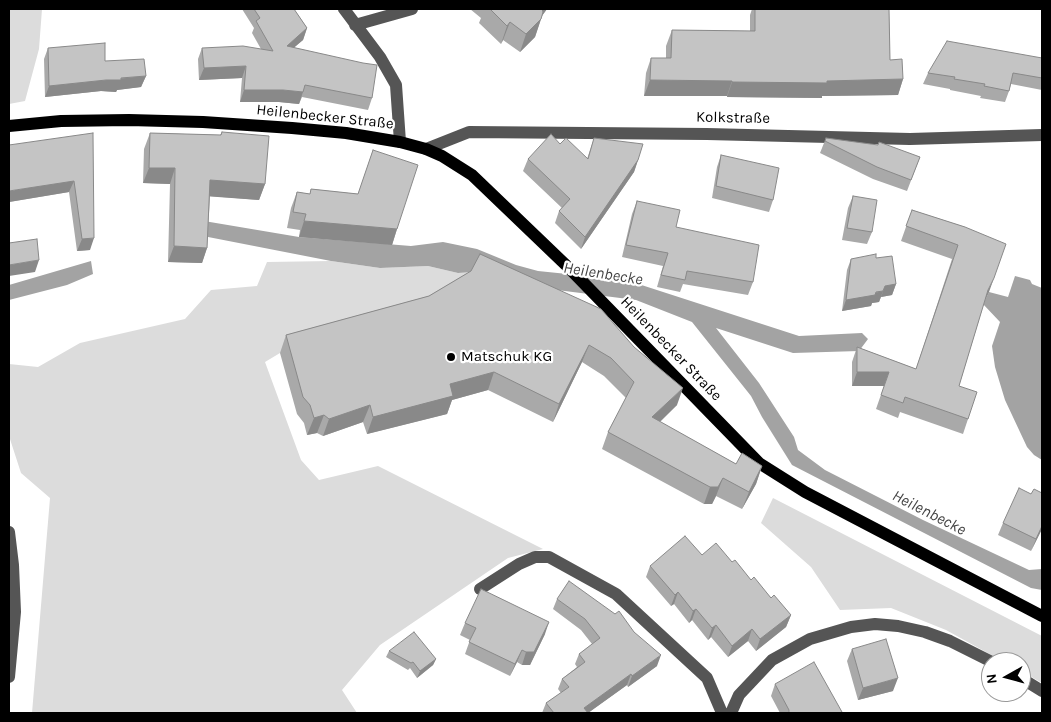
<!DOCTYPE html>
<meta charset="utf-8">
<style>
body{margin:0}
#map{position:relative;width:1051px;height:722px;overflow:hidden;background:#fff;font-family:Karla,sans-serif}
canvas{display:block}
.frame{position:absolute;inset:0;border:10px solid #000;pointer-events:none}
.north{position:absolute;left:981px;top:652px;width:50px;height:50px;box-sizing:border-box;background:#fff;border:1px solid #999;border-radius:50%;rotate:263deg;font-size:14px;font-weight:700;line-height:20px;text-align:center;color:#000}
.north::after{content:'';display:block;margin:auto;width:18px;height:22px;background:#000;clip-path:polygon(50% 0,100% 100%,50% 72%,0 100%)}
</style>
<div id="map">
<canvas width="1051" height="722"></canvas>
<div class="frame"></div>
<div class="north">N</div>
</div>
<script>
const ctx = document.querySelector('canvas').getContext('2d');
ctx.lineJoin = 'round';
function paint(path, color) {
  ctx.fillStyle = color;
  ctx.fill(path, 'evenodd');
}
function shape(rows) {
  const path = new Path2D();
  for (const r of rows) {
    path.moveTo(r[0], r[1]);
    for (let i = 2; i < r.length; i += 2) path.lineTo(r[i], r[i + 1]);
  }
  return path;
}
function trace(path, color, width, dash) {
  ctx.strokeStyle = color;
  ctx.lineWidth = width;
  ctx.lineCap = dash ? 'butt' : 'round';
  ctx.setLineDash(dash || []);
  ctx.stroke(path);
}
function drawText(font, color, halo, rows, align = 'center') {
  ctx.font = font + ' Karla,sans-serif';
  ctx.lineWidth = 4.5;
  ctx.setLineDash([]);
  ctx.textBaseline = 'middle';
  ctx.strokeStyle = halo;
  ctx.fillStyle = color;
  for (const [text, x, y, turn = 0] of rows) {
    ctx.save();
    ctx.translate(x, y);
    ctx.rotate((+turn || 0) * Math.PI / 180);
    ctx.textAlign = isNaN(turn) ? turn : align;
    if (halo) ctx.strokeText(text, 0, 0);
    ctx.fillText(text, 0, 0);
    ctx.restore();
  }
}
const green = shape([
 [9,9,42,9,39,49,25,101,9,104],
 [331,261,380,268,428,266,458,273,473,272,465,289,280,353,265,362,301,460,319,480,378,466,543,549,508,558,380,645,342,690,357,713,32,713,50,498,21,473,9,436,9,364,38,367,80,343,185,319,211,290,257,286,267,262],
 [773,498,1042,636,1042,683,1021,671,1021,662,1004,662,946,630,891,608,840,610,811,567,761,523]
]);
const water = shape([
 [204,221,299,237,411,246,443,242,477,249,516,265,538,271,626,280,799,336,862,333,868,339,859,351,793,353,716,328,759,383,794,437,798,450,825,470,923,520,1029,570,1042,569,1042,590,1031,588,792,465,762,417,751,396,692,322,636,300,557,290,473,272,458,273,428,266,380,268,331,261,203,236],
 [91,261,93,274,67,285,9,300,9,285],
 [1015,276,1030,280,1032,284,1042,288,1042,460,1034,455,1027,447,1005,400,995,367,992,346,1000,322,983,304,989,292,1008,297]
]);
const minor = shape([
 [344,9,380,57,396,85,400,142],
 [355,25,412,9],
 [426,149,469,132,707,134,910,139,1042,135],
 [9,532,13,565,15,612,9,677],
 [480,589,519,564,535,557,549,557,616,594,707,678,722,713],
 [1021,678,1042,691],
 [731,713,739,695,772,660,810,639,851,627,875,624,898,626,925,632,950,641,992,662]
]);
const major = shape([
 [9,126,61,121,129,120,203,122,292,128,346,133,400,142,426,149,442,156,472,175,570,269,759,463,805,492,1042,616]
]);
const wall = shape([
 [242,9,294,9,307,28,303,40,294,47,372,98,368,110,302,97,299,104,279,102,240,102,242,78,199,80,198,59,202,48,261,49,252,33,254,28],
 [470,9,547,9,542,16,535,37,520,52,503,40,501,44,479,23,481,18],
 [752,9,889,9,890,60,903,79,898,95,822,96,822,98,727,97,727,96,644,96,646,73,651,58,666,58,666,46,672,30,750,31,750,15],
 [48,48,105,61,146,76,141,87,117,90,116,92,101,91,45,97,44,59],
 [1042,58,1042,90,1011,84,1009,91,1005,102,980,98,981,96,950,90,950,89,923,84,928,73],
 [222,132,265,184,259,200,210,196,207,248,202,263,168,262,170,184,143,183,144,149,150,133,220,135],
 [93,133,90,250,77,251,69,192,9,202],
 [594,138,638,160,634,172,581,249,555,223,559,211,562,208,523,171,528,159,587,159],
 [826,138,920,157,907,191,873,179,820,153],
 [373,150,397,229,392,245,299,237,300,230,287,228,291,208,297,192,310,194,311,189,358,194],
 [721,155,773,200,769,212,712,198,717,167],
 [853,196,872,232,867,244,842,240,848,208],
 [637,201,676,227,753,282,748,295,683,284,680,292,657,287,663,266,622,257,632,214],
 [912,210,965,227,989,292,985,300,959,386,968,419,963,434,900,412,898,418,876,409,884,386,852,386,852,362,857,347,916,369,952,259,901,241],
 [480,254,677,405,660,422,736,464,762,466,756,484,742,509,716,496,712,504,704,504,602,449,608,432,626,398,604,376,582,362,553,422,488,390,452,400,447,414,367,434,363,422,323,436,317,433,307,435,304,423,297,414,280,353,286,335,429,296,471,271],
 [876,258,896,284,892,295,881,297,879,302,872,303,871,306,842,311,847,270,851,259],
 [1042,493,1042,529,1031,551,998,535,1003,523],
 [702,555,732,562,751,580,791,615,786,627,756,651,748,641,728,657,711,637,708,640,692,620,689,623,674,604,671,606,646,577,650,566],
 [557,599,657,666,628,687,627,685,588,713,542,713,546,703,561,693,558,689,562,679,577,667,575,664,579,654,592,644,581,630,553,609],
 [465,623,545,634,530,665,522,665,517,662,510,676,465,654,470,640,460,635],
 [852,649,893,691,858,700,847,661],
 [389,651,436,659,433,665,417,678,410,668,408,670,386,657],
 [775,684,842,712,841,713,780,713,771,696]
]);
const shadedWall = shape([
 [541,9,547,9,535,25],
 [541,19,535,37,520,52,526,34],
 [510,22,503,40,501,44,507,26],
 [307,28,303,40,282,58,287,46],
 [246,66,242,78,199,80,204,68],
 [146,76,141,87,117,90,116,92,101,91,45,97,49,86],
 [903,79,898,95,822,96,822,98,727,97,732,82,827,81],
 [650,80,732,81,727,96,644,96],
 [244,90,283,90,303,92,299,104,279,102,240,102],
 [638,160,634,172,581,249,585,237],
 [149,168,175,168,170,184,143,183],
 [210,180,265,184,259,200,204,196],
 [74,181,69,192,9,202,9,191],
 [304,221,397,229,392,245,299,237],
 [94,238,90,250,77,251,82,239],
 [174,246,207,248,202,263,168,262],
 [39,260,35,272,9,276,9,265],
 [994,278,989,292,983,304,988,290],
 [896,284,892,295,881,297,885,286],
 [883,291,879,302,872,303,871,306,842,311,846,300],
 [589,345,582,362,553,422,559,404],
 [494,372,488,390,452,400,447,414,367,434,373,417,450,384],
 [857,372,889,372,884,386,852,386],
 [683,388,677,405,646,435,652,417],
 [370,405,363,422,323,436,329,419],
 [324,415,317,433,307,435,314,418],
 [762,466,756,484,742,509,749,492],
 [723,478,716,496,712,504,704,504,710,487],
 [1042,526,1042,529,1031,551,1036,539],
 [678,592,674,604,671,606,675,595],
 [696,609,692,620,689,623,693,611],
 [791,615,786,627,756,651,760,639],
 [549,622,545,634,530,665,522,665,526,652],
 [716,625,711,637,708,640,712,628],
 [752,629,748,641,728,657,732,646],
 [522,650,517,662,510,676,515,664],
 [661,655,657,666,628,687,632,676],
 [436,659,433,665,417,678,420,671],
 [631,674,627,685,588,713,582,713,584,708],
 [898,678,893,691,858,700,863,688]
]);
const building = shape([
 [254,9,294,9,307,28,287,46,363,63,377,65,372,98,305,85,303,92,283,90,244,90,246,66,204,68,202,48,243,46,273,51,256,21,260,18,254,9],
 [490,9,542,9,543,12,541,19,526,34,510,22,507,26,490,9],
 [755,9,889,9,890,60,902,59,903,79,827,81,827,83,732,82,732,81,650,80,651,58,671,58,672,30,755,31,755,9],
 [947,41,1042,58,1042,78,1013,73,1009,91,984,86,985,84,954,79,955,77,928,73,947,41],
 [105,43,105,61,144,59,146,76,121,78,121,80,106,80,49,86,48,48,105,43],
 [222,132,269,136,265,184,210,180,207,248,174,246,175,168,149,168,150,133,221,135,222,132],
 [93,133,94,238,82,239,74,181,9,191,9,145,93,133],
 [551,134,560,144,566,138,588,159,594,138,643,144,638,160,585,237,559,211,570,199,528,159,551,134],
 [826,138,878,145,879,142,920,157,911,180,877,167,825,141,826,138],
 [373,150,418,165,397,229,304,221,306,214,293,212,297,192,310,194,311,189,358,194,373,150],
 [721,155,779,168,773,200,716,186,721,155],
 [853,196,877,200,872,232,847,228,853,196],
 [637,201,680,210,676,227,759,245,753,282,687,271,685,280,661,275,668,253,626,245,637,201],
 [912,210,965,227,1006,244,994,278,988,290,959,386,977,392,968,419,905,397,903,403,881,395,889,372,857,372,857,347,916,369,958,245,906,226,912,210],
 [37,239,39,260,9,265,9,243,37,239],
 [480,254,601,309,634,347,683,388,652,417,736,464,742,453,762,466,749,492,723,478,718,487,710,487,608,432,634,382,611,358,589,345,559,404,494,372,450,384,453,396,373,417,370,405,329,419,324,415,314,418,310,405,303,397,286,335,429,296,471,271,480,254],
 [876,254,876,258,892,256,896,284,885,286,883,291,876,292,875,295,846,300,851,259,876,254],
 [1019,488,1031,494,1034,489,1042,493,1042,526,1036,539,1003,523,1019,488],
 [685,536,702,555,716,543,732,562,735,560,751,580,754,577,771,598,774,595,791,615,760,639,752,629,732,646,716,625,712,628,696,609,693,611,678,592,675,595,650,566,685,536],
 [569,581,615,614,619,611,634,632,661,655,632,676,631,674,584,708,588,713,554,713,546,703,569,687,562,679,585,662,579,654,600,638,585,619,557,599,569,581],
 [481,589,549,622,534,652,526,652,522,650,515,664,469,642,476,628,465,623,481,589],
 [414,632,436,659,420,671,413,662,411,663,389,651,414,632],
 [886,639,898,678,863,688,852,649,886,639],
 [814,662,842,712,839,713,789,713,789,710,775,684,814,662]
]);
const markers = [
 [451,357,5,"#000"]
];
const streetNames = [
 ["Heilenbecker Straße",325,117,6],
 ["Kolkstraße",733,118,1],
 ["Heilenbecker Straße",671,349,46]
];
const poiNames = [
 ["Matschuk KG",461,357]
];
const waterNames = [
 ["Heilenbecke",603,274,9],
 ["Heilenbecke",929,513,27]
];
paint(green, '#dcdcdc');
paint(water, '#a3a3a3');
trace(minor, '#555', 12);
trace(major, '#000', 12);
paint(wall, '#a9a9a9');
paint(shadedWall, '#898989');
paint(building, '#c4c4c4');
trace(building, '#898989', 1);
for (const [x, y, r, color] of markers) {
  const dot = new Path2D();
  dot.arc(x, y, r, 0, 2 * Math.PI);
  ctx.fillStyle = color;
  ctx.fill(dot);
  trace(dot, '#fff', 2);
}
drawText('15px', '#000', '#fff', streetNames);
drawText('15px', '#000', '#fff', poiNames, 'left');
drawText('italic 16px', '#444', '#fff', waterNames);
</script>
